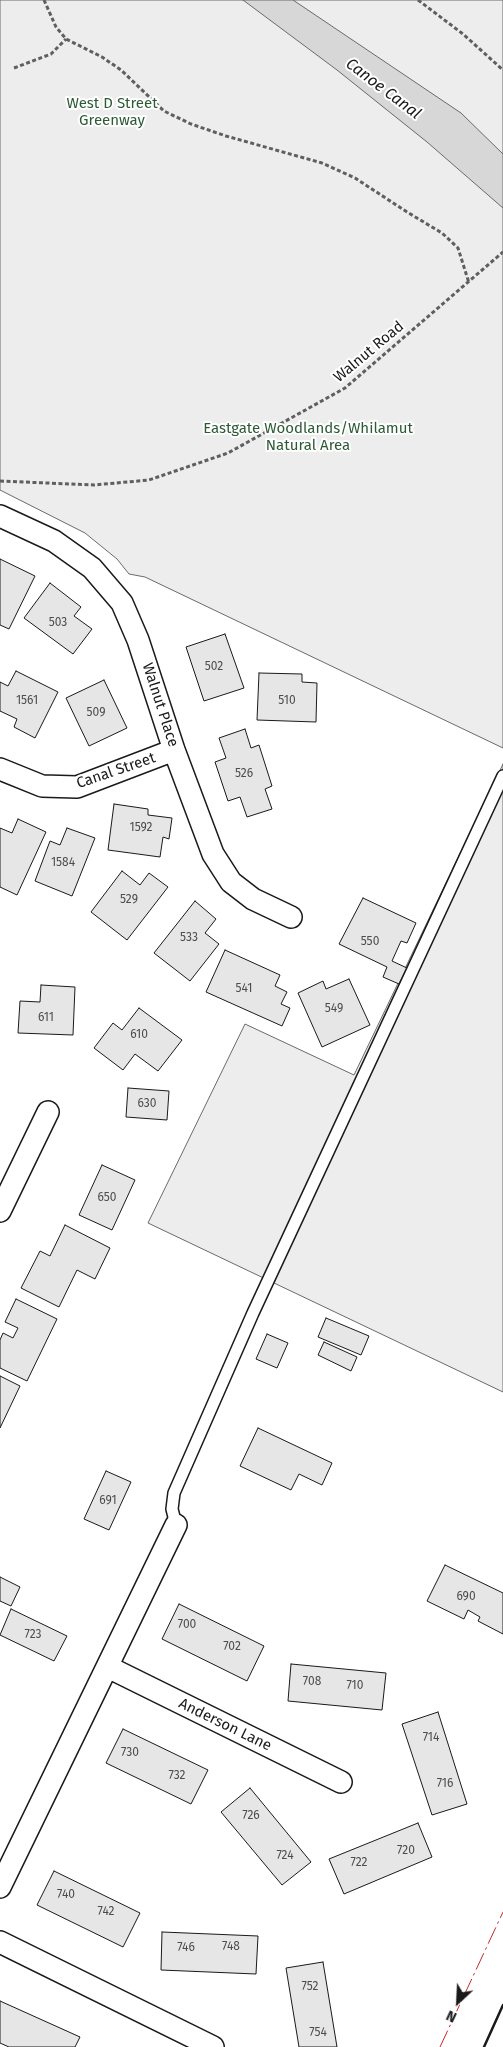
<!DOCTYPE html>
<style>
body{margin:0}
#map{position:relative;width:503px;height:2047px;overflow:hidden;background:#fff;font-family:"Fira Sans",sans-serif}
canvas{display:block}
.north{position:absolute;left:433px;top:1977px;width:50px;height:50px;-webkit-text-stroke:4px #fff;paint-order:stroke;rotate:205deg;font-size:14px;font-weight:700;line-height:20px;text-align:center;color:#1a1a1a}
.north::after{content:'';display:block;margin:auto;width:18px;height:22px;background:#1a1a1a;clip-path:polygon(50% 0,100% 100%,50% 72%,0 100%)}
</style>
<div id="map">
<canvas width="503" height="2047"></canvas>
<div class="north">N</div>
</div>
<script>
const ctx = document.querySelector('canvas').getContext('2d');
ctx.lineJoin = 'round';
function paint(path, color) {
  ctx.fillStyle = color;
  ctx.fill(path, 'evenodd');
}
function shape(rows) {
  const path = new Path2D();
  for (const r of rows) {
    path.moveTo(r[0], r[1]);
    for (let i = 2; i < r.length; i += 2) path.lineTo(r[i], r[i + 1]);
  }
  return path;
}
function trace(path, color, width, dash) {
  ctx.strokeStyle = color;
  ctx.lineWidth = width;
  ctx.lineCap = dash ? 'butt' : 'round';
  ctx.setLineDash(dash || []);
  ctx.stroke(path);
}
function drawText(font, color, halo, rows, align = 'center') {
  ctx.font = font + ' "Fira Sans",sans-serif';
  ctx.lineWidth = 4;
  ctx.setLineDash([]);
  ctx.textBaseline = 'middle';
  ctx.strokeStyle = halo;
  ctx.fillStyle = color;
  for (const [text, x, y, turn = 0] of rows) {
    ctx.save();
    ctx.translate(x, y);
    ctx.rotate((+turn || 0) * Math.PI / 180);
    ctx.textAlign = isNaN(turn) ? turn : align;
    if (halo) ctx.strokeText(text, 0, 0);
    ctx.fillText(text, 0, 0);
    ctx.restore();
  }
}
const built = shape([
 [0,0,503,0,503,748,145,577,129,574,117,559,85,533,0,490,0,0],
 [503,764,503,1392,148,1223,245,1024,354,1075,503,764]
]);
const water = shape([
 [243,0,293,0,461,113,503,154,503,208,427,142,337,70,243,0]
]);
const building = shape([
 [0,559,35,576,9,629,0,625,0,559],
 [50,583,81,607,74,616,92,629,73,654,24,618,50,583],
 [225,634,244,688,204,701,186,647,225,634],
 [16,671,58,692,35,738,14,727,17,719,0,711,0,682,8,686,16,671],
 [259,673,302,674,302,682,317,683,316,722,257,720,259,673],
 [104,680,127,728,89,746,66,698,104,680],
 [245,729,251,748,259,745,272,786,265,789,272,809,247,817,240,797,228,801,215,762,226,758,219,738,245,729],
 [114,804,148,809,148,815,172,818,169,839,163,837,160,857,108,850,114,804],
 [18,819,46,832,17,895,0,887,0,828,12,833,18,819],
 [67,828,95,838,72,896,35,881,50,841,60,845,67,828],
 [122,871,140,885,149,873,168,887,127,940,91,912,122,871],
 [363,898,416,923,407,943,401,941,392,961,407,968,399,984,383,977,387,967,339,944,363,898],
 [195,901,216,919,205,933,219,944,190,981,154,953,195,901],
 [225,950,280,975,275,986,287,992,281,1004,290,1008,282,1026,206,992,225,950],
 [349,979,370,1025,322,1047,298,993,323,981,326,989,349,979],
 [41,985,75,987,73,1035,18,1033,20,1001,40,1002,41,985],
 [139,1008,182,1040,158,1071,135,1054,123,1070,94,1048,113,1023,122,1030,139,1008],
 [128,1088,169,1091,167,1120,126,1117,128,1088],
 [102,1165,135,1180,112,1230,79,1215,102,1165],
 [65,1225,110,1248,95,1279,77,1270,59,1307,21,1288,40,1251,50,1256,65,1225],
 [16,1299,57,1319,27,1381,0,1368,0,1340,3,1333,13,1338,18,1328,5,1322,16,1299],
 [326,1318,369,1336,361,1355,318,1337,326,1318],
 [267,1334,288,1343,277,1368,256,1359,267,1334],
 [324,1342,357,1357,351,1371,318,1355,324,1342],
 [0,1376,20,1386,0,1428,0,1376],
 [258,1428,332,1463,322,1485,299,1474,291,1490,240,1466,258,1428],
 [106,1471,131,1482,109,1530,84,1519,106,1471],
 [445,1565,503,1593,503,1634,478,1621,480,1617,468,1610,464,1619,427,1601,445,1565],
 [0,1577,20,1587,11,1606,0,1601,0,1577],
 [179,1604,264,1646,247,1681,162,1639,179,1604],
 [11,1609,67,1636,54,1661,0,1635,11,1609],
 [291,1664,386,1673,382,1710,288,1701,291,1664],
 [438,1712,467,1804,432,1815,402,1724,438,1712],
 [123,1729,208,1770,191,1804,106,1763,123,1729],
 [250,1788,311,1862,282,1885,221,1812,250,1788],
 [418,1823,432,1857,344,1894,329,1859,418,1823],
 [54,1871,140,1913,123,1947,37,1905,54,1871],
 [162,1932,258,1936,256,1974,161,1970,162,1932],
 [323,1962,337,2047,299,2047,286,1968,323,1962],
 [0,2001,80,2037,75,2047,9,2047,0,2043,0,2001]
]);
const path = shape([
 [44,0,56,27,66,39,102,57,121,70,164,111,191,124,226,136,322,163,355,178,407,212,442,233,458,248,469,283],
 [418,0,463,34,503,70],
 [14,68,51,54,66,39],
 [0,481,94,485,149,480,228,453,345,388,503,252]
]);
const lane = shape([
 [176,1525,172,1509,174,1493,253,1313,503,776]
]);
const street = shape([
 [0,516,54,541,92,568,122,603,138,640,174,750,213,854,231,882,253,899,291,917],
 [0,769,42,786,77,787,174,750],
 [0,1211,48,1112],
 [108,1667,341,1782],
 [0,1887,176,1525],
 [0,1942,213,2047]
]);
const wall = shape([
 [484,2047,503,2005]
]);
const power = shape([
 [440,2047,503,1912]
]);
const numberNames = [
 ["503",58,623],
 ["502",214,667],
 ["1561",27,701],
 ["510",287,701],
 ["509",96,713],
 ["526",244,774],
 ["1592",141,828],
 ["1584",63,863],
 ["529",129,900],
 ["533",189,938],
 ["550",370,942],
 ["541",244,989],
 ["549",334,1009],
 ["611",46,1018],
 ["610",139,1035],
 ["630",147,1104],
 ["650",107,1198],
 ["691",108,1501],
 ["690",466,1597],
 ["700",187,1625],
 ["723",33,1635],
 ["702",232,1647],
 ["708",312,1682],
 ["710",355,1686],
 ["714",431,1738],
 ["730",130,1753],
 ["732",177,1776],
 ["716",445,1784],
 ["726",251,1816],
 ["720",406,1851],
 ["724",285,1856],
 ["722",359,1863],
 ["740",66,1895],
 ["742",106,1912],
 ["748",231,1947],
 ["746",186,1948],
 ["752",310,1987],
 ["754",318,2033]
];
const parkNames = [
 ["West D Street",112,104],
 ["Greenway",112,121],
 ["Eastgate Woodlands/Whilamut",308,429],
 ["Natural Area",308,446]
];
const streetNames = [
 ["Walnut Road",369,352,-40],
 ["Walnut Place",160,705,72],
 ["Canal Street",116,771,-19],
 ["Anderson Lane",225,1725,26]
];
const waterNames = [
 ["Canoe Canal",383,89,37]
];
paint(built, '#ededed');
trace(built, '#6a6a6a', 1);
paint(water, '#d7d7d7');
trace(water, '#6a6a6a', 1);
paint(building, '#e6e6e6');
trace(building, '#1a1a1a', 1);
trace(lane, '#1a1a1a', 14);
trace(street, '#1a1a1a', 24);
trace(path, '#5f5f5f', 3, [4, 2.5]);
trace(lane, '#fff', 11);
trace(street, '#fff', 21);
trace(wall, '#1a1a1a', 2.5);
trace(power, '#c62828', 1, [18, 4, 2.5, 4]);
drawText('12px', '#4d4d4d', null, numberNames);
drawText('15px', '#2b5a34', '#fff', parkNames);
drawText('15px', '#1a1a1a', '#fff', streetNames);
drawText('italic 16px', '#1a1a1a', '#fff', waterNames);
</script>
